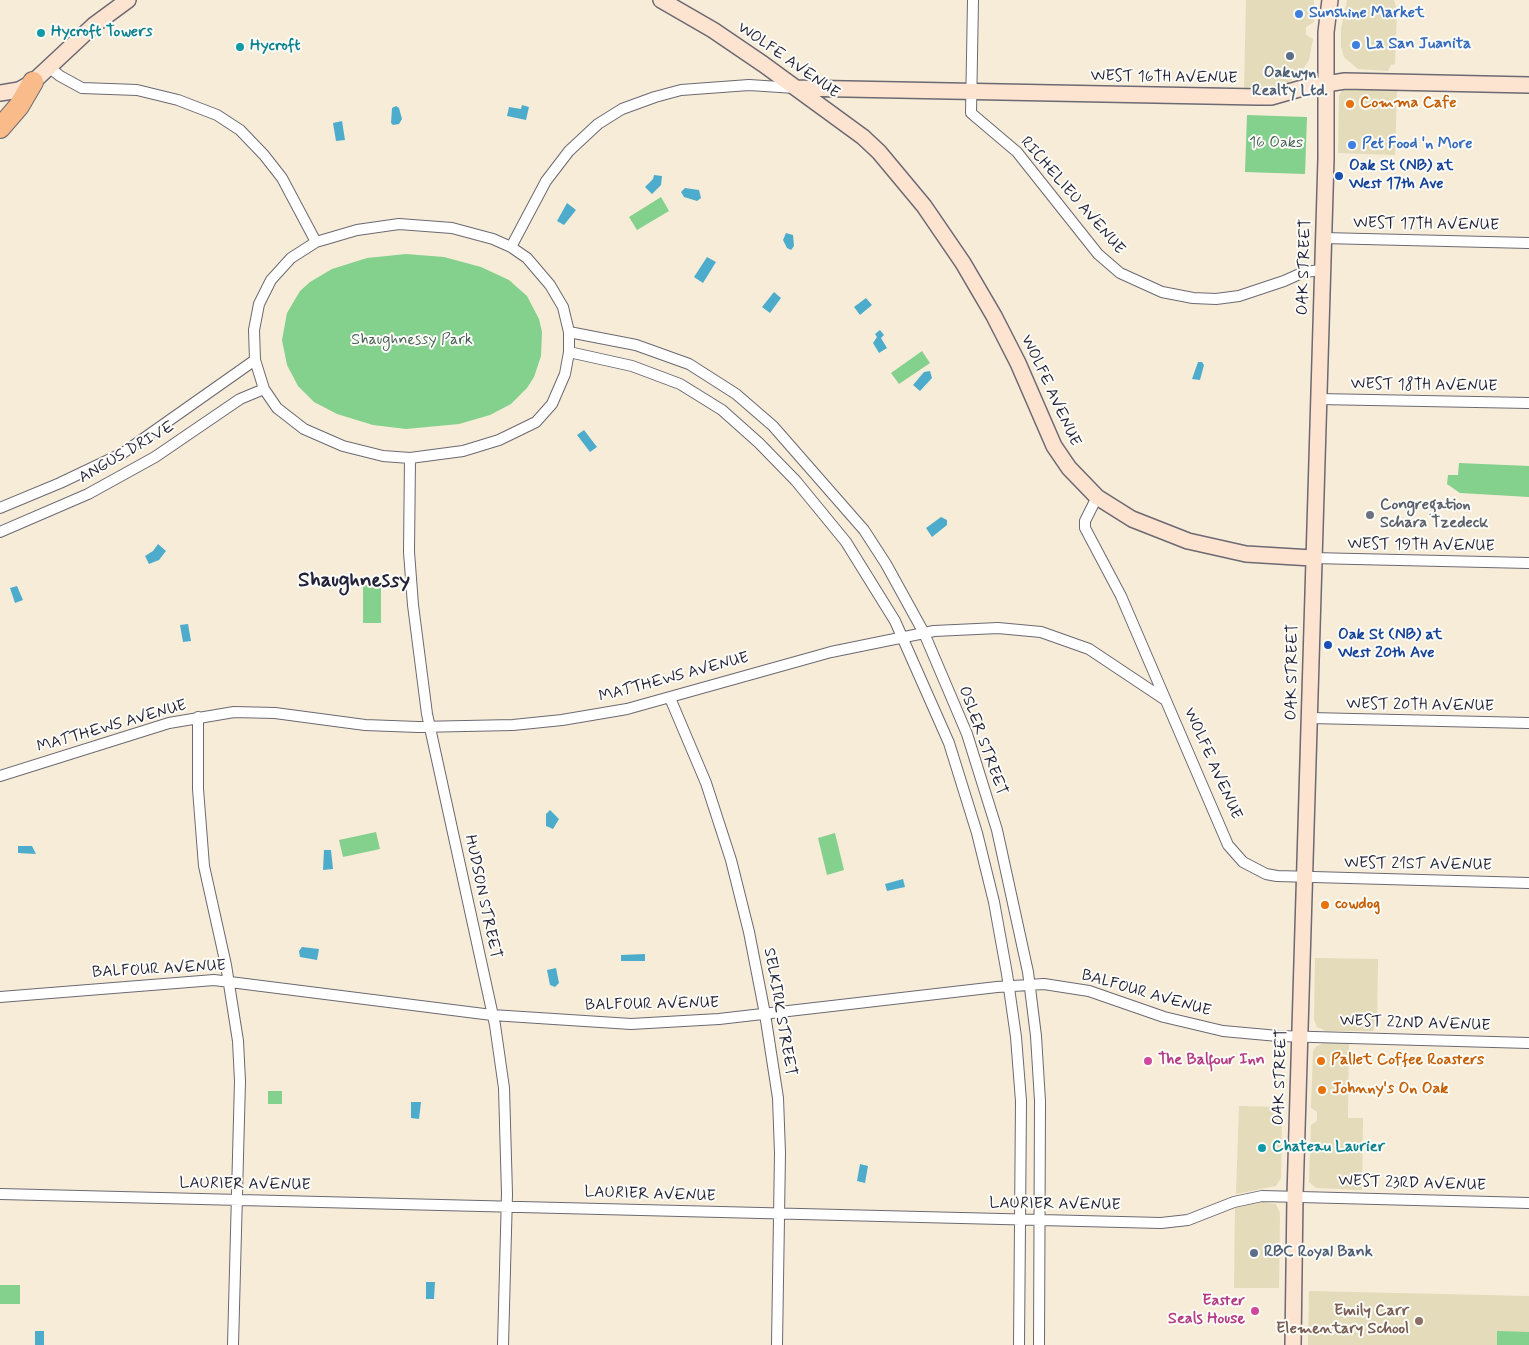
<!DOCTYPE html>
<style>
body{margin:0}
canvas{display:block;background:#f6ecd8}
</style>
<canvas width="1529" height="1345"></canvas>
<script>
const ctx = document.querySelector('canvas').getContext('2d');
ctx.lineJoin = 'round';
function paint(path, color) {
  ctx.fillStyle = color;
  ctx.fill(path, 'evenodd');
}
function shape(rows) {
  const path = new Path2D();
  for (const r of rows) {
    path.moveTo(r[0], r[1]);
    for (let i = 2; i < r.length; i += 2) path.lineTo(r[i], r[i + 1]);
  }
  return path;
}
function trace(path, color, width, dash) {
  ctx.strokeStyle = color;
  ctx.lineWidth = width;
  ctx.lineCap = dash ? 'butt' : 'round';
  ctx.setLineDash(dash || []);
  ctx.stroke(path);
}
function drawText(font, color, halo, rows, align = 'center') {
  ctx.font = font + ' Mynerve,sans-serif';
  ctx.lineWidth = 4;
  ctx.setLineDash([]);
  ctx.textBaseline = 'middle';
  ctx.strokeStyle = halo;
  ctx.fillStyle = color;
  for (const [text, x, y, turn = 0] of rows) {
    ctx.save();
    ctx.translate(x, y);
    ctx.rotate((+turn || 0) * Math.PI / 180);
    ctx.textAlign = isNaN(turn) ? turn : align;
    if (halo) ctx.strokeText(text, 0, 0);
    ctx.fillText(text, 0, 0);
    ctx.restore();
  }
}
const built = shape([
 [1246,0,1314,0,1314,22,1306,27,1306,35,1313,39,1309,60,1301,72,1288,83,1278,88,1244,90],
 [1347,0,1394,0,1397,10,1395,64,1391,65,1388,71,1358,69,1344,57,1341,46,1341,29],
 [1348,89,1397,91,1395,155,1338,153,1339,95,1343,90],
 [1315,958,1378,959,1377,1027,1374,1027,1373,1031,1326,1031,1317,1027,1314,1019],
 [1323,1043,1349,1043,1348,1118,1363,1118,1362,1190,1316,1188,1309,1182,1311,1125,1317,1121,1317,1112,1311,1108,1313,1051,1316,1047],
 [1239,1106,1277,1107,1282,1114,1281,1178,1276,1186,1236,1194],
 [1261,1202,1276,1204,1280,1213,1279,1288,1234,1288,1235,1208],
 [1309,1291,1529,1296,1529,1345,1308,1345]
]);
const green = shape([
 [1247,115,1307,117,1305,174,1245,172],
 [661,197,669,211,637,230,629,217],
 [406,254,444,257,481,267,509,280,527,296,539,319,542,332,541,356,534,377,527,388,511,404,490,415,459,424,406,429,373,425,337,414,314,402,298,386,287,365,282,340,287,313,300,291,310,282,332,269,367,258],
 [922,351,930,363,899,384,891,373],
 [1459,463,1529,466,1529,497,1460,493,1447,484,1448,475,1458,475],
 [363,585,381,585,381,623,363,623],
 [376,832,380,849,343,857,339,840],
 [835,833,844,870,827,875,818,838],
 [268,1091,282,1091,282,1104,268,1104],
 [0,1285,20,1285,20,1304,0,1304],
 [1497,1331,1529,1332,1529,1345,1497,1345]
]);
const water = shape([
 [522,105,529,107,526,120,507,116,509,107,521,109],
 [396,106,399,108,402,119,399,124,393,125,391,123,392,108],
 [342,121,345,140,336,141,333,123],
 [654,175,662,176,661,185,652,194,645,187,653,179],
 [685,188,699,190,701,198,697,201,684,197,681,192],
 [567,203,576,210,564,225,557,221],
 [786,233,793,235,794,246,791,250,787,248,783,240],
 [707,257,716,262,703,283,694,277],
 [774,292,781,298,770,313,762,307],
 [866,298,872,305,860,315,854,307],
 [880,330,884,335,881,338,887,348,879,353,873,343,877,337,875,334],
 [1198,362,1202,362,1204,365,1200,380,1192,379],
 [930,371,932,378,920,391,913,385,924,372],
 [584,430,597,447,590,452,577,435],
 [941,517,947,520,947,525,932,537,926,528],
 [158,544,166,551,159,560,149,564,145,556,153,551],
 [17,586,23,600,15,603,10,588],
 [188,624,191,641,183,642,180,625],
 [550,810,559,819,553,829,546,826,546,814],
 [18,846,32,846,36,854,18,853],
 [324,850,331,850,333,869,323,870],
 [903,879,905,887,887,891,885,884],
 [302,947,319,949,317,960,300,957,299,951],
 [645,954,645,961,621,961,621,955],
 [556,968,559,983,555,987,550,985,547,970],
 [411,1102,421,1102,419,1119,411,1118],
 [860,1164,868,1166,865,1183,857,1181],
 [426,1282,435,1282,434,1299,426,1299],
 [35,1331,44,1331,44,1345,35,1345]
]);
const street = shape([
 [973,0,971,113,1017,152,1098,254,1120,273,1162,292,1193,298,1216,299,1239,296,1284,281,1304,272,1322,270],
 [50,68,60,76,82,88,137,90,178,100,217,115,240,130,264,155,282,178,316,242],
 [399,224,452,228,493,239,511,247,527,258,550,285,563,307,569,332,569,352,565,374,552,404,536,422,499,440,463,451,410,458,383,456,343,446,304,429,277,408,264,389,255,360,254,330,259,304,271,280,291,258,316,242,357,230,399,224],
 [1323,238,1529,243],
 [511,247,546,181,569,151,598,124,622,109,655,97,681,90,749,85,795,88],
 [569,332,636,345,689,364,736,394,773,426,864,530,886,564,924,633,967,734,997,830,1028,972,1036,1036,1040,1101,1039,1345],
 [569,352,632,366,680,384,722,410,759,443,796,481,846,542,895,621,949,743,977,833,994,902,1007,974,1016,1037,1021,1101,1019,1345],
 [1318,399,1529,403],
 [410,458,409,552,413,605,427,714,495,1025,504,1088,507,1194,503,1345],
 [1097,497,1085,521,1085,528,1121,596,1228,845,1243,862,1266,874,1277,876,1529,883],
 [0,508,60,483,123,453,255,360],
 [0,532,88,494,155,457,240,399,264,389],
 [1312,558,1529,563],
 [670,698,706,783,731,860,749,932,765,1014,778,1098,780,1153,777,1345],
 [198,717,198,789,204,866,226,965,238,1041,240,1081,233,1345],
 [1310,718,1529,723],
 [0,776,169,723,234,712,275,713,365,725,418,727,513,725,562,720,627,709,831,652,934,631,998,628,1041,632,1089,649,1164,699],
 [0,997,214,980,492,1015,631,1024,719,1019,997,987,1044,984,1089,991,1164,1017,1223,1031,1278,1036,1529,1043],
 [0,1194,1161,1223,1188,1220,1234,1202,1262,1196,1529,1203]
]);
const secondary = shape([
 [661,0,713,30,763,64,863,137,879,152,924,206,963,263,994,316,1018,363,1054,446,1069,468,1097,497,1132,519,1188,541,1246,554,1312,558],
 [796,88,1258,97,1271,97,1306,87,1345,81,1529,85],
 [0,93,19,90,33,82,94,25,128,0],
 [1293,1345,1295,1196,1326,159,1326,32,1330,0]
]);
const highway = shape([
 [0,128,19,106,33,82]
]);
const markers = [
 [1299,14,5,"#3f7fe0"],
 [41,33,5,"#0f9aa8"],
 [1356,45,5,"#3f7fe0"],
 [240,47,5,"#0f9aa8"],
 [1290,56,5,"#5c6f8a"],
 [1350,104,5,"#e8710a"],
 [1352,145,5,"#3f7fe0"],
 [1339,176,5,"#1a4fb4"],
 [1370,515,5,"#6b7280"],
 [1328,645,5,"#1a4fb4"],
 [1325,905,5,"#e8710a"],
 [1148,1061,5,"#d1479c"],
 [1321,1061,5,"#e8710a"],
 [1322,1090,5,"#e8710a"],
 [1262,1148,5,"#0f9aa8"],
 [1254,1253,5,"#5c6f8a"],
 [1255,1311,5,"#d1479c"],
 [1419,1321,5,"#8d6e63"]
];
const shopNames = [
 ["Sunshine Market",1309,14],
 ["La San Juanita",1366,45],
 ["Pet Food 'n More",1362,145]
];
const cultureNames = [
 ["Hycroft Towers",51,33],
 ["Hycroft",250,47],
 ["Chateau Laurier",1272,1148]
];
const streetNames = [
 ["WOLFE AVENUE",788,61,35],
 ["WEST 16TH AVENUE",1164,78,1],
 ["RICHELIEU AVENUE",1072,196,49],
 ["WEST 17TH AVENUE",1426,225,1],
 ["OAK STREET",1305,267,-88],
 ["WEST 18TH AVENUE",1424,386,1],
 ["WOLFE AVENUE",1050,391,65],
 ["ANGUS DRIVE",127,453,-30],
 ["WEST 19TH AVENUE",1421,546,1],
 ["OAK STREET",1293,672,-89],
 ["MATTHEWS AVENUE",674,678,-15],
 ["WEST 20TH AVENUE",1420,706,1],
 ["MATTHEWS AVENUE",112,727,-16],
 ["OSLER STREET",982,741,70],
 ["WOLFE AVENUE",1212,764,66],
 ["WEST 21ST AVENUE",1418,865,1],
 ["HUDSON STREET",482,897,78],
 ["BALFOUR AVENUE",159,970,-3],
 ["BALFOUR AVENUE",1146,994,16],
 ["BALFOUR AVENUE",652,1005,-1],
 ["SELKIRK STREET",779,1012,80],
 ["WEST 22ND AVENUE",1415,1024,2],
 ["OAK STREET",1281,1077,-88],
 ["WEST 23RD AVENUE",1412,1184,2],
 ["LAURIER AVENUE",245,1185,1],
 ["LAURIER AVENUE",650,1195,2],
 ["LAURIER AVENUE",1055,1205,1]
];
const serviceNames = [
 ["Oakwyn",1290,74],
 ["Realty Ltd.",1290,92],
 ["RBC Royal Bank",1264,1253,"left"]
];
const foodNames = [
 ["Comma Cafe",1360,104],
 ["cowdog",1335,905],
 ["Pallet Coffee Roasters",1331,1061],
 ["Johnny's On Oak",1332,1090]
];
const parkNames = [
 ["16 Oaks",1276,144],
 ["Shaughnessy Park",412,341]
];
const transitNames = [
 ["Oak St (NB) at",1349,167],
 ["West 17th Ave",1349,185],
 ["Oak St (NB) at",1338,636],
 ["West 20th Ave",1338,654]
];
const worshipNames = [
 ["Congregation",1380,506],
 ["Schara Tzedeck",1380,524]
];
const hotelNames = [
 ["The Balfour Inn",1158,1061],
 ["Easter",1245,1302,"right"],
 ["Seals House",1245,1320,"right"]
];
const educationNames = [
 ["Emily Carr",1409,1312],
 ["Elementary School",1409,1330]
];
const districtNames = [
 ["Shaughnessy",354,582]
];
paint(built, '#e3dbba');
paint(green, '#84d08d');
paint(water, '#4daccc');
trace(street, '#6c6972', 12);
trace(secondary, '#6c6972', 18);
trace(highway, '#6c6972', 22);
trace(street, '#fff', 10);
trace(secondary, '#fde4d1', 15);
trace(highway, '#fabb8b', 20);
for (const [x, y, r, color] of markers) {
  const dot = new Path2D();
  dot.arc(x, y, r, 0, 2 * Math.PI);
  ctx.fillStyle = color;
  ctx.fill(dot);
  trace(dot, '#fdfcf7', 2);
}
drawText('bold 16px', '#366cbe', '#fdfcf7', shopNames, 'left');
drawText('bold 16px', '#0d838f', '#fdfcf7', cultureNames, 'left');
drawText('16px', '#22223b', '#fdfcf7', streetNames);
drawText('bold 16px', '#4e5e75', '#fdfcf7', serviceNames);
drawText('bold 16px', '#c56008', '#fdfcf7', foodNames, 'left');
drawText('16px', '#445f58', '#fdfcf7', parkNames);
drawText('bold 16px', '#164399', '#fdfcf7', transitNames, 'left');
drawText('bold 16px', '#5b616d', '#fdfcf7', worshipNames, 'left');
drawText('bold 16px', '#b23c85', '#fdfcf7', hotelNames, 'left');
drawText('bold 16px', '#785e54', '#fdfcf7', educationNames, 'right');
drawText('bold 21px', '#22223b', '#fdfcf7', districtNames);
</script>
